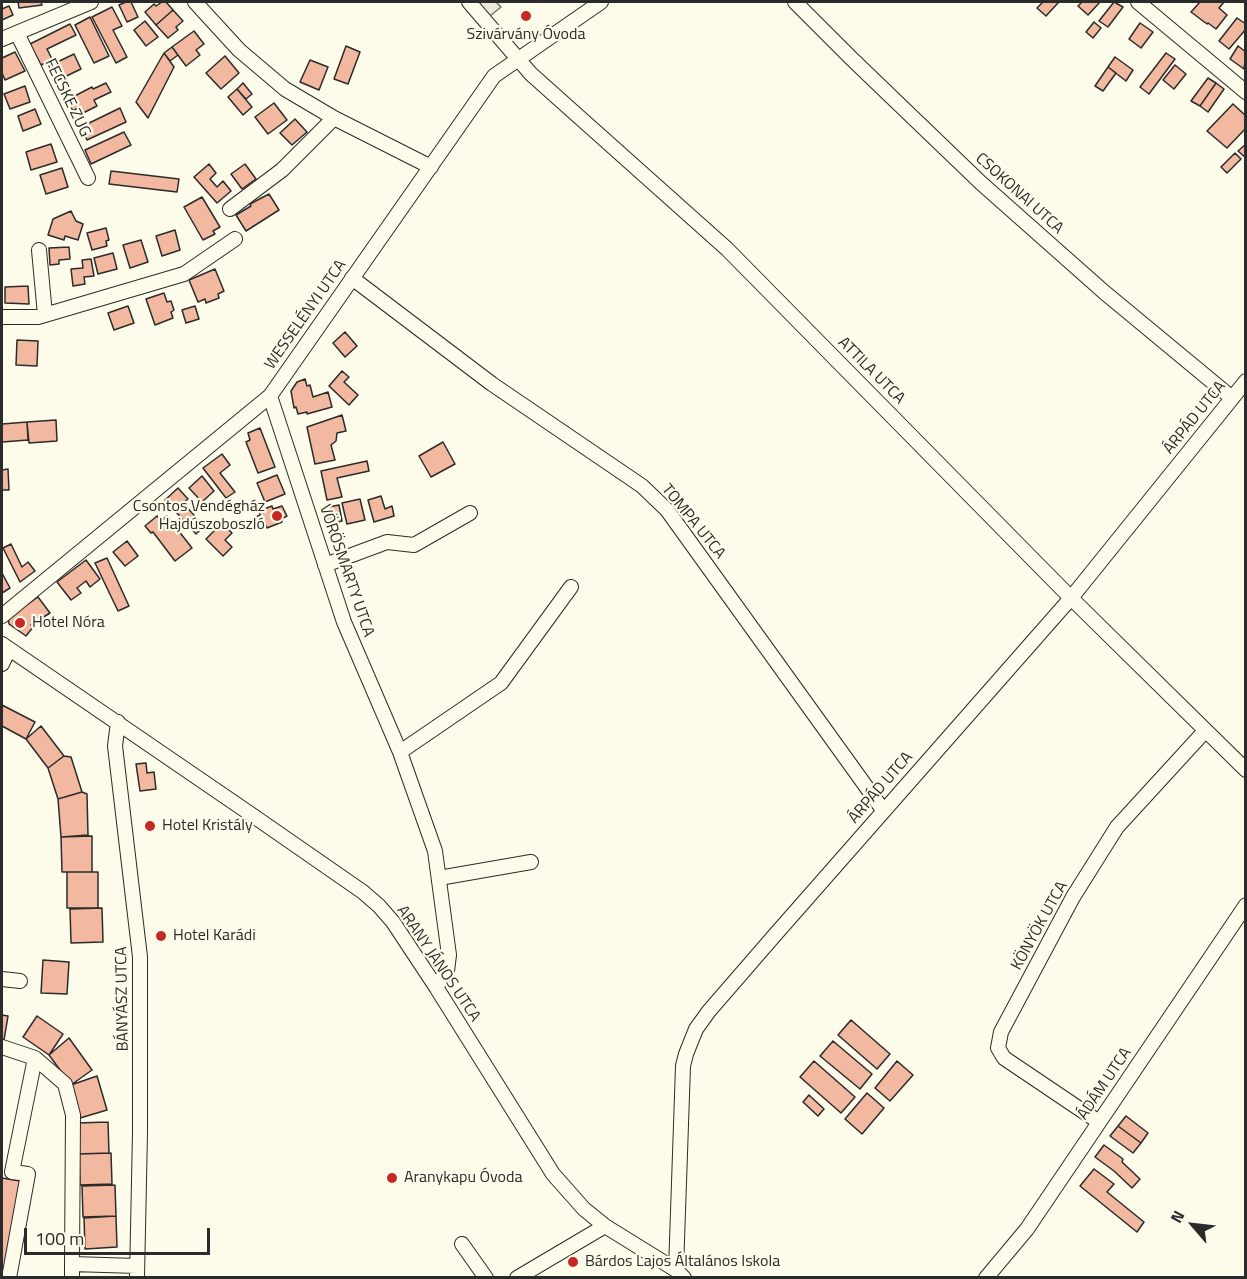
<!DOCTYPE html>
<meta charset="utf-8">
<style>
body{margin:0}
#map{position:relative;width:1247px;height:1279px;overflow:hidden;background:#fdfbea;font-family:"Titillium Web",sans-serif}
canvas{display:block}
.frame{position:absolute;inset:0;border:3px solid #2b2b2b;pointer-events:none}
.north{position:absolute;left:1163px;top:1195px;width:60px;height:60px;-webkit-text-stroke:4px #fdfbea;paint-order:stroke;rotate:298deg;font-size:16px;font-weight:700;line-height:24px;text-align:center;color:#2b2b2b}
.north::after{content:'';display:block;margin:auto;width:21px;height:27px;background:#2b2b2b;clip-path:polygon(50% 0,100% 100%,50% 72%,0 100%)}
.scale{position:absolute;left:24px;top:1228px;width:186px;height:27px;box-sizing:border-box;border:3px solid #2b2b2b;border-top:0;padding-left:8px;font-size:18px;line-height:21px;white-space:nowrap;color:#2b2b2b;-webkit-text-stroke:4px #fdfbea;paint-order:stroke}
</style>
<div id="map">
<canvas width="1247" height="1279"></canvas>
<div class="frame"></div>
<div class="north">N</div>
<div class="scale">100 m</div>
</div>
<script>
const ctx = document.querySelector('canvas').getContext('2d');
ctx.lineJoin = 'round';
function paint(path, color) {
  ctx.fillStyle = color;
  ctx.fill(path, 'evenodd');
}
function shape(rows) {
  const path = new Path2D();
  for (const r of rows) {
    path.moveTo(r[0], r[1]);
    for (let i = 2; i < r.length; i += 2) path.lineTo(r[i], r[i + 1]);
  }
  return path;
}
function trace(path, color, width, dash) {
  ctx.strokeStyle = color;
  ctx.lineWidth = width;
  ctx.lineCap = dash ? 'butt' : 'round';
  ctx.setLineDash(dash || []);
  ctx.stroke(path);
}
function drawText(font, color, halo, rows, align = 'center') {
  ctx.font = font + ' "Titillium Web",sans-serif';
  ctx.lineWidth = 4.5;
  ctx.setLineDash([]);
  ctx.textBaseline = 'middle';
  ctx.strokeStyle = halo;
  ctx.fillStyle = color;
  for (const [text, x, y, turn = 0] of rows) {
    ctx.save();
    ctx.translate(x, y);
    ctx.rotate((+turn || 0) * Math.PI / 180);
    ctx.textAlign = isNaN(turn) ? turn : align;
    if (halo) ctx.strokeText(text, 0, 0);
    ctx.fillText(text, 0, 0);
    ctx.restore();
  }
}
const parking = shape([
 [469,2,496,2,501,7,485,20,469,2]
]);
const building = shape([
 [18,2,41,2,42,5,19,8,18,2],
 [126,2,131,2,138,17,127,22,119,5,126,2],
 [162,2,166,2,173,10,156,25,145,12,154,4,156,6,162,2],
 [1043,2,1056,2,1058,3,1046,16,1037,8,1043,2],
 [1082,2,1100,2,1088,15,1078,6,1082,2],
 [1114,2,1123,7,1108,27,1099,21,1114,2],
 [1200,2,1224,2,1219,8,1227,15,1216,29,1208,23,1207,24,1191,12,1200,2],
 [9,6,13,15,2,20,2,9,9,6],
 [112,7,122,26,113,30,127,57,116,63,92,17,112,7],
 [173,10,183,21,176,27,178,30,168,38,156,25,173,10],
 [90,17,109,56,94,63,75,25,90,17],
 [1237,18,1246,24,1246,29,1229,49,1219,41,1237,18],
 [145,21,158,37,146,46,134,30,145,21],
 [1094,22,1101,28,1093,38,1086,32,1094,22],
 [1140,23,1153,32,1141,48,1129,39,1140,23],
 [70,24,76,35,47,49,52,59,41,65,30,44,70,24],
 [194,31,204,44,196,50,200,55,186,66,172,47,194,31],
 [346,46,360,52,348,84,334,79,346,46],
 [1238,46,1246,52,1244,69,1230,59,1238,46],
 [172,47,178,55,170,61,164,53,172,47],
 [15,52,25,71,5,80,2,73,2,58,15,52],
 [164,53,174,67,148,118,136,102,164,53],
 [1166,53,1175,59,1149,94,1140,87,1166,53],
 [74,54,81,69,56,81,49,66,74,54],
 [225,56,239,73,221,89,206,73,225,56],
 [1115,57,1133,70,1126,81,1108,67,1115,57],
 [310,60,328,67,319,90,300,82,310,60],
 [1175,65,1186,74,1174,89,1163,80,1175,65],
 [1108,67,1116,73,1103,91,1095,86,1108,67],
 [1208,78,1216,83,1200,106,1191,101,1208,78],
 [106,83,111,92,94,100,97,106,81,114,78,108,73,111,67,100,92,87,93,89,106,83],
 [243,83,252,94,246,99,237,89,243,83],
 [1216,83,1224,89,1208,112,1200,106,1216,83],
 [25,86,30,102,10,109,4,94,25,86],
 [237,89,252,107,243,115,228,97,237,89],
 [274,103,287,120,268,134,255,117,274,103],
 [1233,104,1246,116,1246,128,1227,148,1207,131,1233,104],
 [120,108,126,122,87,140,81,127,120,108],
 [35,109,41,124,23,131,18,116,35,109],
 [295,119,307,132,292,145,280,133,295,119],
 [124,132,131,145,91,164,85,150,124,132],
 [51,144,57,162,31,170,26,152,51,144],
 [1246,144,1246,158,1238,151,1246,144],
 [1235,153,1241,159,1227,173,1221,167,1235,153],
 [209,164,216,173,210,179,217,187,223,181,231,191,217,203,194,177,209,164],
 [245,164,256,179,242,189,231,174,245,164],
 [62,168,68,187,46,194,40,175,62,168],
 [111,171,179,179,177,192,109,184,111,171],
 [269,194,279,210,246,231,236,215,251,206,250,204,269,194],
 [202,197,220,227,213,231,215,234,203,240,184,207,202,197],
 [71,211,76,221,83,224,78,240,65,236,64,240,48,235,53,219,71,211],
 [106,228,109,240,106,241,107,246,92,250,87,233,106,228],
 [175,230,180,250,162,256,156,236,175,230],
 [141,240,148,262,130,268,123,245,141,240],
 [69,247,70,259,59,260,59,264,50,265,49,248,69,247],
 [113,253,117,269,98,274,94,258,113,253],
 [91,259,94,276,84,277,85,284,73,286,71,269,83,268,82,260,91,259],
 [215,269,224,291,218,294,219,298,206,303,205,299,198,302,189,280,215,269],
 [28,286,29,304,5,303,5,287,28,286],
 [164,293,167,302,171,301,174,310,171,312,173,318,155,325,146,299,164,293],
 [128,306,134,323,114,330,108,313,128,306],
 [195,306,199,319,186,323,182,310,195,306],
 [345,332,357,346,345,357,333,343,345,332],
 [17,340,38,341,37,366,16,365,17,340],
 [342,371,349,377,344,382,358,395,349,405,329,386,342,371],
 [305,379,307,386,310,385,313,397,328,392,332,407,307,414,307,412,298,414,296,407,294,408,291,391,297,382,305,379],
 [342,415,346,431,337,433,336,441,331,445,335,460,315,464,307,427,342,415],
 [56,420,57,441,29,443,27,422,56,420],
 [27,422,28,440,2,442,2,424,27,422],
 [260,428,275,467,258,473,246,442,250,440,248,433,260,428],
 [443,442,455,464,431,477,419,456,443,442],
 [222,454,230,465,220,473,235,492,226,498,203,468,222,454],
 [367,461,369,471,337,478,342,497,327,500,321,471,367,461],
 [8,469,9,490,2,490,2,470,8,469],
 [277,475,285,494,265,502,257,483,277,475],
 [202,476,214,491,202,502,189,488,202,476],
 [178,488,188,499,183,503,204,526,196,534,165,500,178,488],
 [381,496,385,509,392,506,394,516,374,522,368,500,381,496],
 [360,499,365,520,347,524,342,503,360,499],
 [339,505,342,521,326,525,323,508,339,505],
 [272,506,273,509,282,506,287,516,281,519,282,522,267,528,266,525,261,527,256,517,260,515,259,511,272,506],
 [157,516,161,521,167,516,192,548,175,561,153,532,151,533,145,526,157,516],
 [222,523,232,533,225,540,232,547,223,556,206,539,222,523],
 [127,541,138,556,125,566,113,552,127,541],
 [11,544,22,567,28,562,35,571,20,582,3,548,11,544],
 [107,558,129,606,118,611,95,563,107,558],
 [86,560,100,579,90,587,86,581,77,588,81,593,71,600,57,582,86,560],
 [2,573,10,588,2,593,2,573],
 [38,597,50,613,31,625,33,627,26,636,9,624,8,618,38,597],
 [2,705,35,722,26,739,2,726,2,705],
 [41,726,64,756,48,768,26,739,41,726],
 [64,756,71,757,82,792,58,799,48,768,64,756],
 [146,763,147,773,154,772,156,789,140,791,136,764,146,763],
 [82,792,87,794,88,835,61,837,58,799,82,792],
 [92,836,92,872,62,872,61,837,92,836],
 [67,872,98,872,98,908,67,908,67,872],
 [102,908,103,942,71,943,70,909,102,908],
 [43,960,69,962,67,994,41,993,43,960],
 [2,1015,8,1016,4,1040,2,1039,2,1015],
 [37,1016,63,1034,49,1055,23,1037,37,1016],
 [851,1020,890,1054,877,1069,838,1035,851,1020],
 [69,1038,92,1070,71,1085,49,1055,69,1038],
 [833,1041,872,1074,860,1089,820,1056,833,1041],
 [814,1061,855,1097,841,1113,800,1077,814,1061],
 [897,1061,913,1075,890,1101,875,1088,897,1061],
 [97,1076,107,1110,80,1118,71,1085,97,1076],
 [867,1093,884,1108,862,1134,845,1119,867,1093],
 [809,1095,824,1109,818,1116,803,1102,809,1095],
 [1126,1116,1148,1133,1141,1143,1118,1126,1126,1116],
 [108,1122,109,1153,77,1154,76,1123,108,1122],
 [1118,1126,1141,1143,1133,1153,1110,1136,1118,1126],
 [1104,1145,1123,1159,1122,1162,1140,1179,1132,1188,1114,1171,1095,1157,1104,1145],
 [111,1153,112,1184,80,1185,79,1154,111,1153],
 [1094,1169,1114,1184,1107,1192,1144,1222,1137,1232,1080,1186,1094,1169],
 [2,1178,20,1181,4,1278,2,1278,2,1178],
 [115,1185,116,1216,83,1217,82,1186,115,1185],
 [116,1216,117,1247,85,1249,84,1218,116,1216]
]);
const minor = shape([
 [195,2,239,50,285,89,334,118,431,167],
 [469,2,531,74,727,249,1071,598,1246,770],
 [795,2,852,59,981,183,1104,292,1232,398],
 [1138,2,1246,92],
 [17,33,88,178],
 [2,39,91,2],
 [230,209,282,170,334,118],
 [39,250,45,315],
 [352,278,492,384,642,486,667,510,883,810],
 [2,317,38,317,184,274,235,239],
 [270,396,344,622,400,752,435,851,449,955,447,971,436,987],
 [325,565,387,542,414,545,470,513],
 [2,616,270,396,494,76,601,2],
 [2,644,252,815,363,892,379,906,393,922,436,987,553,1174,584,1209,605,1226,676,1270,684,1278],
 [2,664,9,649],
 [118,722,115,746,140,957,140,1132,137,1278],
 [400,752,501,683,571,587],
 [439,878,531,862],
 [2,979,20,981],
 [2,1047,35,1058,65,1084,73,1115,72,1264],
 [1099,1122,1004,1058,998,1048,1001,1032,1073,897,1117,827,1205,731],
 [462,1244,486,1278],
 [676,1270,683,1066,686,1054,696,1029,709,1011,774,936,1071,598,1246,381],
 [9,1278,28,1174,12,1172,35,1058],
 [72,1278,72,1264,137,1266],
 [517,1278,605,1226],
 [986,1278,1027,1229,1246,905]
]);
const markers = [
 [526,16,6,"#c62828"],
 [277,516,6,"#c62828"],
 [20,623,6,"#c62828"],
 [150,826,6,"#c62828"],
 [161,936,6,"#c62828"],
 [392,1178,6,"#c62828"],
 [573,1262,6,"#c62828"]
];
const poiNames = [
 ["Szivárvány Óvoda",526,35,"center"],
 ["Csontos Vendégház",265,507,"right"],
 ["Hajdúszoboszló",265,525,"right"],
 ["Hotel Nóra",32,623],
 ["Hotel Kristály",162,826],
 ["Hotel Karádi",173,936],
 ["Aranykapu Óvoda",404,1178],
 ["Bárdos Lajos Általános Iskola",585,1262]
];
const streetNames = [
 ["FECSKE ZUG",67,98,64],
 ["CSOKONAI UTCA",1019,194,42],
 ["WESSELÉNYI UTCA",306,315,-55],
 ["ATTILA UTCA",871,371,45],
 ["ÁRPÁD UTCA",1195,418,-51],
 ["TOMPA UTCA",693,522,51],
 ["VÖRÖSMARTY UTCA",346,571,71],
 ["ÁRPÁD UTCA",881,788,-49],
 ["KÖNYÖK UTCA",1040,926,-61],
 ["ARANY JÁNOS UTCA",438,964,56],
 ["BÁNYÁSZ UTCA",123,999,-91],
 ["ÁDÁM UTCA",1105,1084,-56]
];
paint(parking, '#eceadb');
trace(parking, '#74746e', 1.5);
paint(building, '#f2b8a0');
trace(building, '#2b2b2b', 1.5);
trace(minor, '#2b2b2b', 16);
trace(minor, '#fdfbea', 14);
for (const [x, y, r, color] of markers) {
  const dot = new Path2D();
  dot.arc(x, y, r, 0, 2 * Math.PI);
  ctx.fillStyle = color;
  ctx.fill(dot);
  trace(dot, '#fdfbea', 2);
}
drawText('16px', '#2b2b2b', '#fdfbea', poiNames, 'left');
drawText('16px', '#2b2b2b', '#fdfbea', streetNames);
</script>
